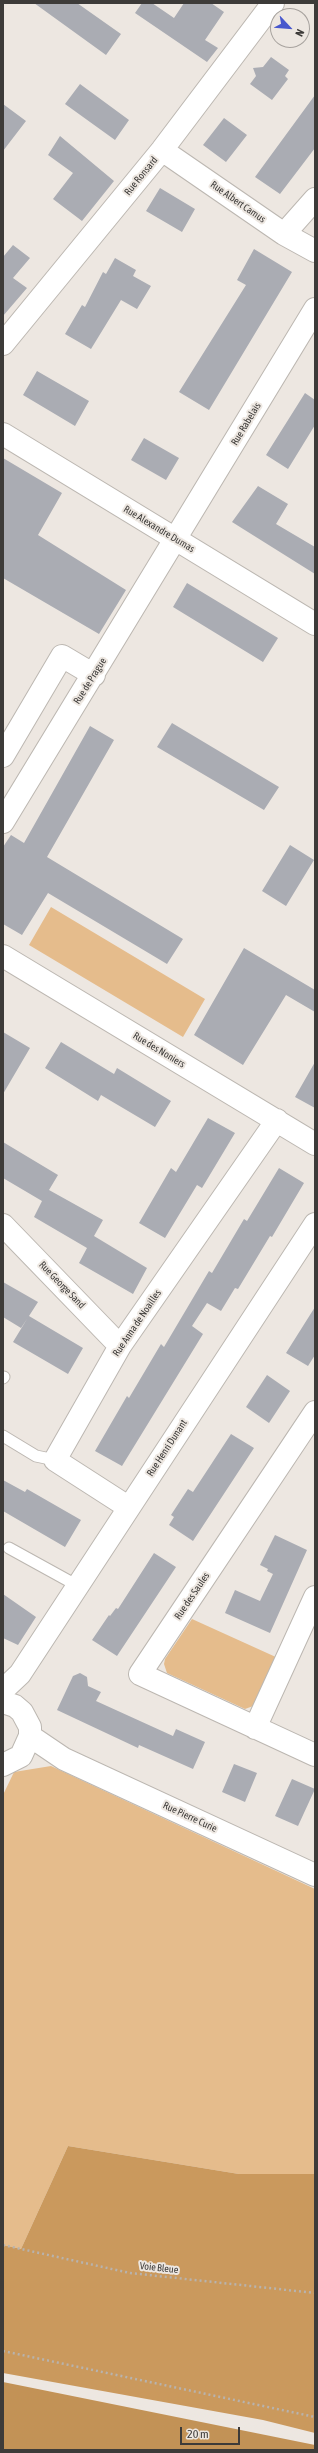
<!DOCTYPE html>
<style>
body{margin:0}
#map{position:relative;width:318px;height:2453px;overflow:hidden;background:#ede7e1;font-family:"Asap Condensed",sans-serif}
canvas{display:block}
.frame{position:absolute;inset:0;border:4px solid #3d3b39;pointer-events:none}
.north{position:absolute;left:270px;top:8px;width:40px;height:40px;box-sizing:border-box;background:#ede7e1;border:1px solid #a7a29e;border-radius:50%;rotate:116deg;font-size:11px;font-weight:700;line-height:16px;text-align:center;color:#3d3b39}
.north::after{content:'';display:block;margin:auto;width:14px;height:18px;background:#4858cd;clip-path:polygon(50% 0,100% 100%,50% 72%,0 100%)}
.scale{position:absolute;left:180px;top:2427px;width:60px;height:18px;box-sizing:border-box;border:2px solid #3d3b39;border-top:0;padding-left:5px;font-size:12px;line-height:14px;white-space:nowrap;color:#3d3b39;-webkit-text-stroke:3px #ede7e1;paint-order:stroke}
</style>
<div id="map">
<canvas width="318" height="2453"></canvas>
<div class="frame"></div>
<div class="north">N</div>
<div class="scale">20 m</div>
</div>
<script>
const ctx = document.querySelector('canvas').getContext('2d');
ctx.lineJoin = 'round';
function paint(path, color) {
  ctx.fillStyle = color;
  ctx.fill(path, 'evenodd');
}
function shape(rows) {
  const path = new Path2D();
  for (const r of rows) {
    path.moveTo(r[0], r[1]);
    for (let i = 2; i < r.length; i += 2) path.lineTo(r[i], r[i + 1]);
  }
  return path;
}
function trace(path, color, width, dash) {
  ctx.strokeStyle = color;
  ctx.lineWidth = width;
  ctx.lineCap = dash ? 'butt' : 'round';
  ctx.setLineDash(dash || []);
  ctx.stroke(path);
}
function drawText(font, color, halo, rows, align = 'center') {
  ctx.font = font + ' "Asap Condensed",sans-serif';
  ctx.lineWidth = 4;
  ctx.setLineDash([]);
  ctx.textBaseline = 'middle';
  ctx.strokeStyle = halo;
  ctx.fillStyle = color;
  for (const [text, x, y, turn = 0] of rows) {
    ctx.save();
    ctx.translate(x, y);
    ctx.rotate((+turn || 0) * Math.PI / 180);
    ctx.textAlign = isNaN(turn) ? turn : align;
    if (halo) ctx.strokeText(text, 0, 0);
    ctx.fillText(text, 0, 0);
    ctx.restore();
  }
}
const green = shape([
 [51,907,205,999,183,1037,29,945],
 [192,1619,278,1658,256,1705,245,1709,167,1673,164,1664,165,1659],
 [51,1766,315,1889,315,2174,239,2174,68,2146,21,2249,3,2245,3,1795,14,1772]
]);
const forest = shape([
 [68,2146,239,2174,315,2174,315,2433,263,2420,3,2373,3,2245,21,2249]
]);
const water = shape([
 [3,2382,315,2445,315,2450,3,2450]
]);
const building = shape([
 [34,3,77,3,121,34,106,55],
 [142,3,152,3,174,18,184,3,211,3,224,12,205,40,218,48,207,62,135,13],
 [271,57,289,70,285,76,288,79,272,100,250,84,256,76,253,68,263,67],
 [80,84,129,120,115,140,65,104],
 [315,95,315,148,280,194,255,177],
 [3,104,26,121,3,151],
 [224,118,247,135,226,162,203,145],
 [60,136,114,181,82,221,53,199,73,173,48,155],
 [160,188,195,209,182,232,146,211],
 [13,245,30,258,13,278,27,288,3,316,3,257],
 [254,249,292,272,209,410,179,392,246,285,237,280],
 [115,258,136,270,133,276,151,286,137,309,121,300,91,349,65,334,82,305,85,307,103,272,106,274],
 [37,371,89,401,75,426,23,395],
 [305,393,315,400,315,425,288,469,266,455],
 [144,438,179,458,166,480,131,460],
 [3,458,62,493,38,535,126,590,99,634,3,578],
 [258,486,288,504,276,524,315,547,315,574,232,522],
 [187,583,278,638,263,662,173,607],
 [172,723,279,787,264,810,157,747],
 [90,726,114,740,47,857,183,939,167,964,48,893,22,935,3,924,3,847,11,835,24,843],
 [290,845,314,860,286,906,262,891],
 [244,948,315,990,315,1012,286,995,243,1065,194,1035],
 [3,1032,30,1048,3,1094],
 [61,1042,114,1074,117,1068,171,1101,155,1127,101,1095,98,1101,45,1068],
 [315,1062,315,1108,295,1097],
 [208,1118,235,1133,202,1188,197,1185,165,1238,139,1223,171,1168,176,1172],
 [3,1142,58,1175,49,1190,103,1220,94,1236,147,1268,133,1294,79,1263,87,1248,34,1217,42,1201,3,1178],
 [279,1168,304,1183,272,1237,270,1236,238,1289,235,1288,221,1311,207,1303,192,1326,203,1334,122,1466,95,1451,127,1396,129,1398,161,1344,164,1347,209,1271,212,1273,244,1219,247,1221],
 [3,1282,38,1302,29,1316,83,1348,68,1374,13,1342,27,1319,21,1328,3,1317],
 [315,1307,315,1355,308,1366,286,1353],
 [267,1375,290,1391,269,1423,246,1407],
 [231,1434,254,1448,193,1541,169,1525,174,1517,171,1515,188,1489,193,1492],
 [3,1480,25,1492,27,1489,81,1520,65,1547,3,1511],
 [275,1535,307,1550,270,1633,225,1613,235,1590,260,1601,273,1574,267,1571,268,1569,260,1565],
 [154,1553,176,1567,117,1656,92,1640,109,1615,110,1616,116,1608,118,1609],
 [3,1594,36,1617,18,1645,3,1638],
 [80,1673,87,1677,88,1686,101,1692,96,1701,173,1736,176,1729,205,1742,193,1769,139,1745,138,1748,57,1710,73,1676],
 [234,1764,257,1773,245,1802,222,1792],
 [292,1779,315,1789,298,1826,275,1816]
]);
const path = shape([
 [3,2245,130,2273,315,2293],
 [3,2351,315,2417]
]);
const service = shape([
 [3,1378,4,1377],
 [3,1436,36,1456,55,1460],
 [9,1548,78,1586]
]);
const minor = shape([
 [162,150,284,234,315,251],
 [284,234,315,199],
 [3,344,162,150,273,3],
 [3,434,315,624],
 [3,756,62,656,94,675],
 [3,822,315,309],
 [3,956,315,1144],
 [3,1225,120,1346],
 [315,1412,140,1674,315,1755],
 [128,1507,55,1460,120,1346,277,1120],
 [3,1690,20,1674,315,1224],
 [255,1728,315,1597]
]);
const tertiary = shape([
 [3,1702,15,1706,22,1712,30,1727,30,1736,21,1756,3,1765],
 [30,1736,64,1759,315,1875]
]);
const streetNames = [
 ["Rue Ronsard",141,176,-51],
 ["Rue Albert Camus",238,202,35],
 ["Rue Rabelais",246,424,-59],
 ["Rue Alexandre Dumas",159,529,31],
 ["Rue de Prague",90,681,-58],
 ["Rue des Noniers",159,1050,31],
 ["Rue George Sand",62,1285,46],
 ["Rue Anna de Noailles",137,1323,-56],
 ["Rue Henri Dunant",167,1448,-57],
 ["Rue des Saules",192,1596,-56],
 ["Rue Pierre Curie",190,1817,25],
 ["Voie Bleue",159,2268,6]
];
paint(green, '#e5bc8c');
paint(forest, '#ca995d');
paint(water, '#c29256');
paint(building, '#aaacb3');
trace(service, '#bcb7b1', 13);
trace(minor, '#bcb7b1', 24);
trace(tertiary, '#bcb7b1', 24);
trace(path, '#b8b3ae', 2.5, [2, 3]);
trace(service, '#fff', 11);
trace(minor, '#fff', 22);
trace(tertiary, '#fff', 22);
drawText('10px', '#3d3b39', '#ede7e1', streetNames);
</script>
